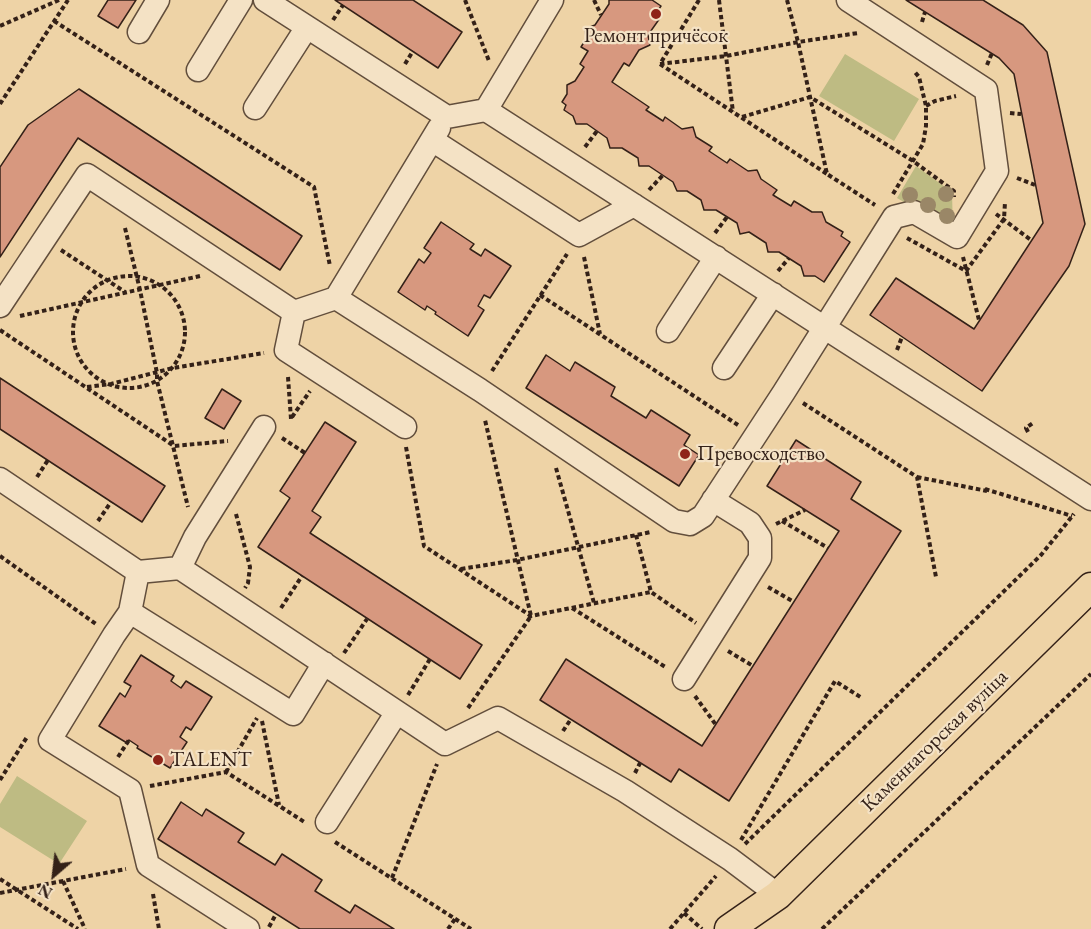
<!DOCTYPE html>
<meta charset="utf-8">
<style>
body{margin:0}
#map{position:relative;width:1091px;height:929px;overflow:hidden;background:#eed3a6;font-family:"EB Garamond",serif}
canvas{display:block}
.north{position:absolute;left:24px;top:845px;width:60px;height:60px;-webkit-text-stroke:4px #f4e2c5;paint-order:stroke;rotate:208deg;font-size:16px;font-weight:700;line-height:24px;text-align:center;color:#342118}
.north::after{content:'';display:block;margin:auto;width:21px;height:27px;background:#342118;clip-path:polygon(50% 0,100% 100%,50% 72%,0 100%)}
</style>
<div id="map">
<canvas width="1091" height="929"></canvas>
<div class="north">N</div>
</div>
<script>
const ctx = document.querySelector('canvas').getContext('2d');
ctx.lineJoin = 'round';
function paint(path, color) {
  ctx.fillStyle = color;
  ctx.fill(path, 'evenodd');
}
function shape(rows) {
  const path = new Path2D();
  for (const r of rows) {
    if (r.length === 3) {
      path.moveTo(r[0] + r[2], r[1]);
      path.arc(r[0], r[1], r[2], 0, 2 * Math.PI);
      continue;
    }
    path.moveTo(r[0], r[1]);
    for (let i = 2; i < r.length; i += 2) path.lineTo(r[i], r[i + 1]);
  }
  return path;
}
function trace(path, color, width, dash) {
  ctx.strokeStyle = color;
  ctx.lineWidth = width;
  ctx.lineCap = dash ? 'butt' : 'round';
  ctx.setLineDash(dash || []);
  ctx.stroke(path);
}
function drawText(font, color, halo, rows, align = 'center') {
  ctx.font = font + ' "EB Garamond",serif';
  ctx.lineWidth = 4.5;
  ctx.setLineDash([]);
  ctx.textBaseline = 'middle';
  ctx.strokeStyle = halo;
  ctx.fillStyle = color;
  for (const [text, x, y, turn = 0] of rows) {
    ctx.save();
    ctx.translate(x, y);
    ctx.rotate((+turn || 0) * Math.PI / 180);
    ctx.textAlign = isNaN(turn) ? turn : align;
    if (halo) ctx.strokeText(text, 0, 0);
    ctx.fillText(text, 0, 0);
    ctx.restore();
  }
}
const green = shape([
 [845,54,919,99,894,141,819,96],
 [916,166,952,192,953,231,897,198],
 [17,776,87,821,59,864,0,827,0,804]
]);
const building = shape([
 [108,0,136,0,118,28,98,16,108,0],
 [335,0,413,0,462,32,438,68,335,0],
 [609,0,652,0,661,6,655,15,660,18,648,35,650,45,639,50,629,66,624,63,612,82,649,107,646,110,663,121,665,117,682,129,693,127,696,137,712,147,709,151,727,163,730,159,748,171,757,170,761,179,777,190,773,195,791,206,794,201,812,212,822,212,826,222,843,232,841,236,850,242,824,282,815,276,804,276,801,266,779,252,768,252,766,243,749,232,740,234,737,223,716,210,704,210,701,200,687,191,677,191,673,182,649,166,639,166,638,158,622,148,610,148,607,138,587,124,576,124,573,116,564,110,566,105,562,102,567,94,567,85,575,81,584,67,580,64,588,51,581,47,586,39,585,29,595,25,609,4,609,0],
 [906,0,983,0,1023,25,1047,52,1085,224,1069,266,982,391,870,315,896,278,974,329,1043,223,1014,74,999,58,906,0],
 [79,89,302,236,280,270,78,138,0,257,0,167,28,125,79,89],
 [441,222,474,244,470,249,481,256,485,249,511,266,490,298,484,295,478,306,484,310,468,336,435,314,436,312,427,306,425,310,398,292,419,259,424,263,431,253,424,248,441,222],
 [546,355,570,371,575,362,615,387,611,396,646,418,651,410,690,435,684,445,699,455,679,486,526,388,546,355],
 [0,378,165,486,142,522,0,429,0,378],
 [222,389,241,401,224,429,205,418,222,389],
 [325,422,356,442,312,511,321,517,310,533,482,645,460,679,258,547,290,498,280,491,325,422],
 [796,440,861,482,851,499,901,531,729,801,679,769,671,782,540,700,566,659,702,746,839,531,767,486,796,440],
 [141,655,174,676,171,681,181,688,186,681,212,697,191,730,186,727,180,737,187,742,170,768,137,748,138,746,129,740,127,743,99,726,120,693,125,697,131,686,124,682,141,655],
 [181,802,202,816,206,809,244,833,238,842,275,865,282,854,322,880,315,891,350,913,355,905,394,929,300,929,158,839,181,802]
]);
const path = shape([
 [465,0,489,61],
 [594,0,601,15],
 [699,0,660,64,827,174],
 [719,0,733,112],
 [787,0,798,42,827,174,875,205],
 [333,20,343,5],
 [54,21,314,187,330,266],
 [922,22,925,12],
 [0,26,59,0],
 [405,64,413,51],
 [660,64,726,56,798,42,858,33],
 [987,65,992,53],
 [0,104,68,0],
 [926,106,935,101,956,96],
 [1010,113,1021,114],
 [742,117,810,97,913,161,954,191,954,197],
 [585,147,597,131],
 [1017,178,1035,185],
 [649,190,663,175],
 [893,194,923,144,926,126,926,106,919,77,914,71],
 [996,214,1031,240],
 [125,228,140,290,157,373,157,381,188,507],
 [715,233,727,217],
 [907,238,966,271,1004,219,1005,202],
 [61,250,125,292],
 [584,257,600,334],
 [963,257,979,320],
 [778,271,789,258],
 [129,332,56],
 [540,295,738,425],
 [20,316,200,276],
 [0,330,174,446,228,441],
 [897,350,902,337],
 [492,371,567,254],
 [288,377,291,419],
 [87,387,111,384,173,368,264,353],
 [803,403,917,477,936,577],
 [292,417,310,391],
 [1028,432,1026,428,1033,423],
 [282,438,305,453],
 [406,447,424,546,531,616,651,592],
 [556,468,594,603],
 [37,477,48,460],
 [917,477,987,491],
 [985,489,1072,516],
 [236,514,250,567,248,583,245,588],
 [98,521,111,502],
 [782,521,828,548],
 [776,524,805,510],
 [636,535,651,592,696,623],
 [0,556,96,624],
 [461,569,517,560,651,532],
 [768,587,794,602],
 [281,608,302,576],
 [572,608,667,668],
 [728,651,753,666],
 [344,653,367,619],
 [408,695,430,659],
 [695,696,716,725],
 [468,708,531,616,485,420],
 [262,721,279,805],
 [563,731,571,719],
 [118,757,129,740],
 [226,772,257,718],
 [635,773,640,763],
 [0,780,27,737],
 [150,786,226,772,306,823],
 [741,840,835,681,862,698],
 [335,842,471,929],
 [745,844,1041,555,1074,514],
 [392,878,437,764],
 [0,879,78,929],
 [63,881,85,929],
 [0,893,126,869],
 [153,894,159,929],
 [684,913,702,929],
 [269,927,276,914],
 [448,929,455,919],
 [670,929,716,876],
 [822,929,1091,674]
]);
const minor = shape([
 [265,0,447,117,486,110,552,0],
 [139,32,158,0],
 [198,70,241,0],
 [255,108,307,27],
 [486,110,1091,499],
 [432,140,579,235,634,205],
 [336,298,439,128],
 [0,306,87,175,294,312,336,298,480,390,674,521,690,524,703,516,784,392,894,217,914,212,957,237,997,171,986,90,848,0],
 [294,312,286,350,405,427],
 [668,331,716,257],
 [724,368,773,294],
 [0,479,138,572],
 [180,568,195,537,264,427],
 [130,612,293,714,324,663],
 [684,679,760,558,760,538,750,523,713,500],
 [327,822,397,712],
 [248,929,148,865,130,790,50,740,114,635,130,612,138,572,180,568,445,744,498,718,625,791,730,859,778,895]
]);
const major = shape([
 [729,929,778,895,1091,587]
]);
const trees = [
 [946,194],
 [910,195],
 [928,205],
 [947,216]
];
const markers = [
 [656,14,6,"#8f2418"],
 [685,454,6,"#8f2418"],
 [158,760,6,"#8f2418"]
];
const poiNames = [
 ["Ремонт причёсок",656,36,"center"],
 ["Превосходство",697,454],
 ["TALENT",170,760]
];
const streetNames = [
 ["Каменнагорская вуліца",935,741,-44]
];
paint(green, '#bebb83');
paint(building, '#d7987f');
trace(building, '#342118', 1.5);
trace(minor, '#624e3c', 25);
trace(major, '#342118', 31);
trace(path, '#342118', 4, [4.5, 3]);
trace(minor, '#f4e2c5', 22);
trace(major, '#eed3a6', 28);
ctx.fillStyle = '#9a8767';
for (const [x, y] of trees) {
  ctx.beginPath();
  ctx.arc(x, y, 8, 0, 2 * Math.PI);
  ctx.fill();
}
for (const [x, y, r, color] of markers) {
  const dot = new Path2D();
  dot.arc(x, y, r, 0, 2 * Math.PI);
  ctx.fillStyle = color;
  ctx.fill(dot);
  trace(dot, '#f4e2c5', 2);
}
drawText('21px', '#342118', '#f4e2c5', poiNames, 'left');
drawText('21px', '#342118', '#f4e2c5', streetNames);
</script>
